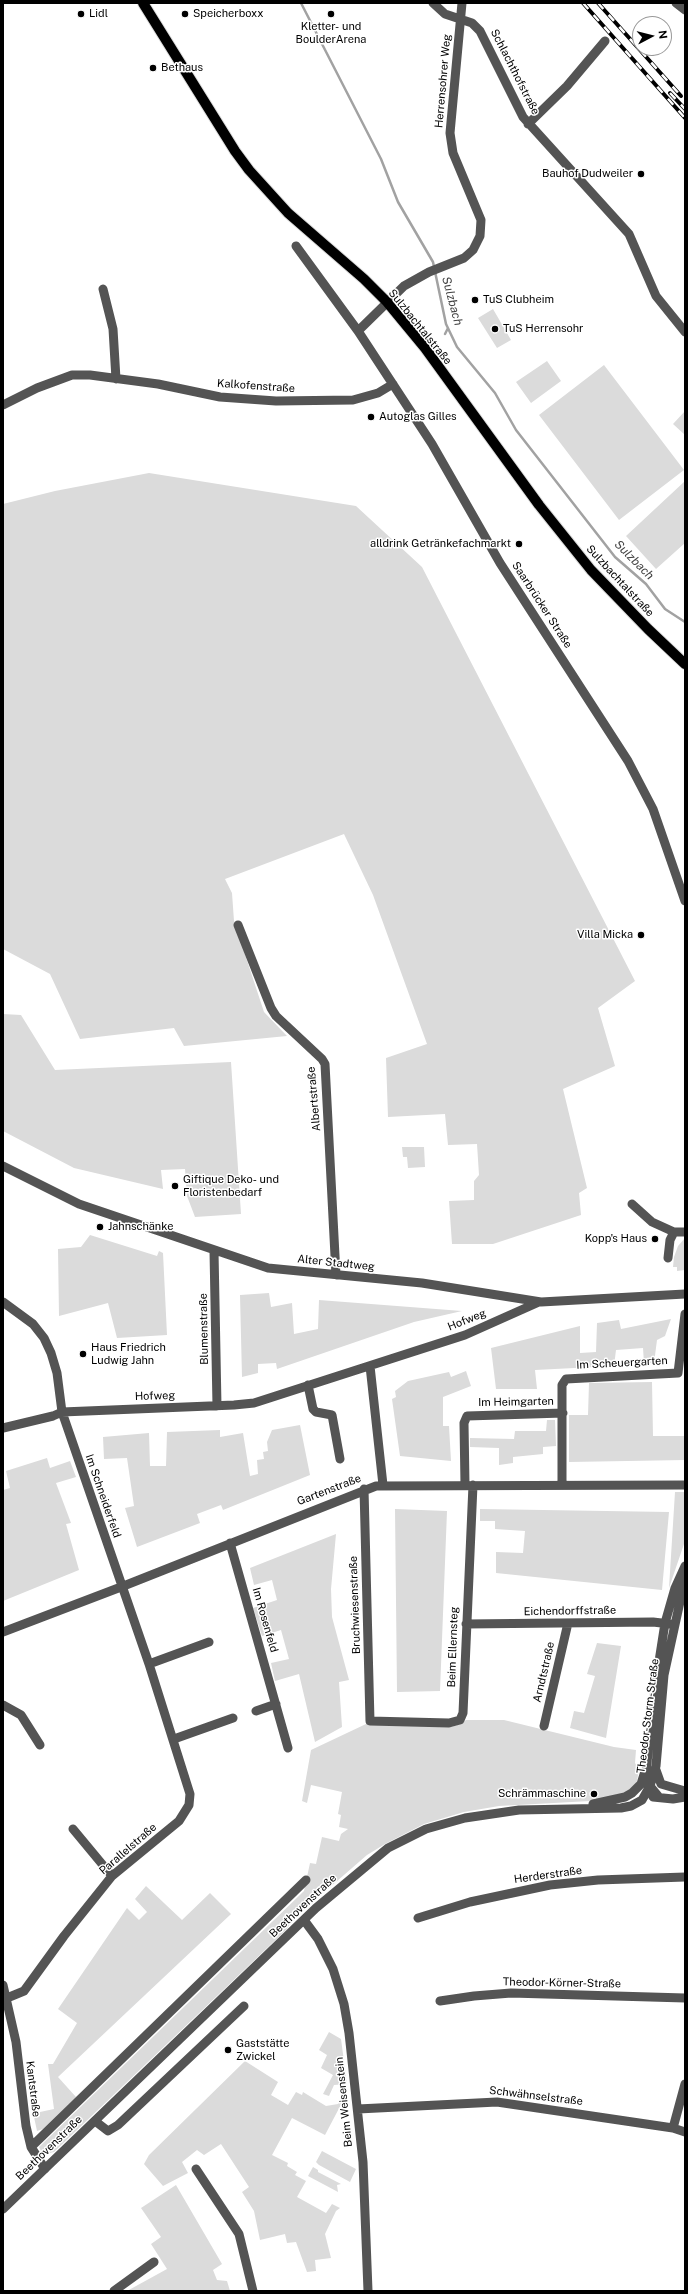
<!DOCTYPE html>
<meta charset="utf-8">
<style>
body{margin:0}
#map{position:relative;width:688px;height:2294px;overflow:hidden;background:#fff;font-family:"Public Sans",sans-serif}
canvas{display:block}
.frame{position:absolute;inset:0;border:4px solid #000;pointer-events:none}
.north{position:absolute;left:632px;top:16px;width:40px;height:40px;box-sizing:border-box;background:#fff;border:1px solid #999;border-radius:50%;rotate:83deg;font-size:11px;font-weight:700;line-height:16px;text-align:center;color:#000}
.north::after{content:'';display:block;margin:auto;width:14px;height:18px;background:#000;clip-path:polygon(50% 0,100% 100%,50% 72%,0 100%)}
</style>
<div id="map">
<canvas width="688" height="2294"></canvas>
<div class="frame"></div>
<div class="north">N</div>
</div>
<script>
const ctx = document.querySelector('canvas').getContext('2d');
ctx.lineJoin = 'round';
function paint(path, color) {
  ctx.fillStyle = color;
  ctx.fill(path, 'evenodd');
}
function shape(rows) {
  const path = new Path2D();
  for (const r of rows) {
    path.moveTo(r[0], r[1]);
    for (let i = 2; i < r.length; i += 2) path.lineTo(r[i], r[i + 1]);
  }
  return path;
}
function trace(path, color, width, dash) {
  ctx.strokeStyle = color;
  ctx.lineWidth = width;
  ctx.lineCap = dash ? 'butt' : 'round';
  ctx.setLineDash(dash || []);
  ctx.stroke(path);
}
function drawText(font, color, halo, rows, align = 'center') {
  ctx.font = font + ' "Public Sans",sans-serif';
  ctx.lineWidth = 3;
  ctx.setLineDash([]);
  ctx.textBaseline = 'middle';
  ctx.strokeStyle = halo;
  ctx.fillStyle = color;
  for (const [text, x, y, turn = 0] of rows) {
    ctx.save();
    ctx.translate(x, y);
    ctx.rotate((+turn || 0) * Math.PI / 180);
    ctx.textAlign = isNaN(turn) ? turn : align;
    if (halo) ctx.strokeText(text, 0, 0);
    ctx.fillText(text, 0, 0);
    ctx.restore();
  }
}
const green = shape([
 [493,309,511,340,497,348,478,318],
 [547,361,561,381,531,403,516,382],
 [604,365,684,470,619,520,539,415],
 [685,411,685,435,673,424],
 [149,473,356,506,422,567,635,981,598,1008,615,1066,563,1089,587,1188,579,1193,581,1215,493,1244,452,1244,449,1201,474,1200,474,1181,479,1175,477,1144,448,1145,445,1114,388,1117,386,1058,427,1044,373,895,344,834,225,879,232,893,234,921,264,1012,287,1036,184,1046,174,1028,80,1039,50,974,3,949,3,504,55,491],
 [685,481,685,543,656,569,626,536],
 [3,1014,21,1015,55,1070,231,1062,241,1214,195,1217,187,1196,185,1169,161,1170,163,1189,74,1168,3,1131],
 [402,1147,424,1147,425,1167,408,1168,407,1157,403,1157],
 [90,1235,157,1256,159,1251,163,1253,167,1335,117,1338,108,1303,59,1316,58,1249,81,1247],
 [685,1238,685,1270,677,1271,677,1267,673,1267,674,1257,678,1246],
 [269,1293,271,1307,292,1303,294,1334,318,1329,319,1300,462,1311,414,1322,277,1369,276,1363,258,1364,258,1373,242,1377,240,1295],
 [671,1319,665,1336,657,1340,654,1363,644,1363,643,1348,616,1350,614,1366,535,1370,537,1389,496,1389,491,1348,580,1326,580,1353,596,1352,597,1323,619,1320,621,1329],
 [466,1371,471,1386,443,1397,443,1426,449,1426,451,1461,400,1456,392,1399,396,1397,395,1391,408,1381,449,1372,451,1377],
 [652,1382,653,1436,685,1436,685,1460,569,1462,569,1415,588,1415,589,1383],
 [547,1420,555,1420,556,1446,543,1447,543,1454,513,1457,513,1463,499,1465,499,1448,470,1447,470,1438,514,1439,515,1431,546,1431],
 [300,1425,310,1475,223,1510,221,1505,197,1514,200,1523,137,1547,125,1508,134,1506,127,1458,104,1459,103,1437,149,1433,150,1466,166,1466,167,1432,220,1430,220,1437,243,1433,250,1476,258,1474,257,1460,264,1459,263,1452,268,1451,267,1442,272,1430],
 [47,1458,50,1468,70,1461,76,1477,56,1483,71,1523,66,1524,79,1570,3,1601,3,1490,10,1488,6,1471],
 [675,1492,685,1492,685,1541,669,1588],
 [395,1509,447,1511,440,1691,397,1692],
 [480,1509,669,1512,662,1590,496,1573,496,1552,523,1553,525,1531,495,1529,495,1521,480,1521],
 [336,1534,331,1589,332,1617,349,1680,339,1682,342,1727,315,1742,299,1674,275,1681,271,1663,289,1659,281,1630,262,1636,253,1608,277,1600,272,1580,254,1585,250,1568],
 [597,1643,621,1646,606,1738,570,1728,574,1711,584,1713,595,1676,587,1674],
 [466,1720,504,1720,614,1747,636,1750,635,1763,639,1769,637,1781,635,1786,625,1794,590,1801,499,1806,464,1812,424,1824,385,1844,367,1855,329,1888,316,1897,292,1920,287,1929,54,2152,45,2154,41,2151,39,2147,304,1891,310,1863,316,1864,322,1837,339,1841,341,1834,348,1829,339,1827,341,1815,338,1814,342,1792,311,1785,307,1803,302,1801,311,1750,366,1724,451,1727,461,1724],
 [146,1886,182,1920,210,1893,231,1914,58,2077,76,2097,43,2129,37,2131,34,2117,40,2116,40,2112,54,2109,48,2064,53,2064,77,2023,58,2009,127,1908,139,1920,147,1912,135,1899],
 [329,2032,341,2039,347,2084,334,2085,329,2096,323,2094,333,2075,321,2068,327,2055,319,2050],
 [245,2061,278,2082,271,2095,288,2105,296,2092,302,2095,303,2092,326,2106,338,2104,343,2097,345,2097,325,2135,292,2118,272,2155,288,2163,287,2166,297,2172,295,2175,306,2181,297,2197,326,2213,332,2204,340,2208,336,2211,325,2234,331,2258,315,2260,316,2271,307,2272,296,2242,287,2243,285,2234,260,2240,254,2211,242,2192,249,2187,221,2144,204,2155,197,2150,182,2162,188,2173,163,2186,144,2164,149,2155],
 [322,2151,356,2169,350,2182,319,2165,316,2162],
 [313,2167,318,2170,318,2172,341,2184,337,2185,338,2192,308,2176],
 [176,2185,222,2264,213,2270,217,2280,227,2281,230,2291,127,2291,167,2269,151,2244,161,2237,141,2208]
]);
const stream = shape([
 [301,3,381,159,398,202,433,262,446,324,457,347,495,393,516,430,615,557,646,584,665,609,685,622],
 [445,334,448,328]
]);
const minor = shape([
 [433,3,445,14,472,23,480,31,523,117,629,234,656,296,685,332],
 [676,3,685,10],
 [528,124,567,86,605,41],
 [296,246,358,331,432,444,500,563,628,761,653,809,685,901],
 [103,289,113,329,116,379],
 [358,331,404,286,429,272,464,258,473,250,480,236,481,220,453,153,450,133,462,3],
 [3,405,37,388,72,375,90,375,158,384,220,397,276,401,353,400,378,393,393,384],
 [238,925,271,1008,276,1016,322,1059,325,1064,336,1275],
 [3,1166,79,1204,268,1268,422,1283,541,1302,685,1294],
 [632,1204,652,1222,674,1232],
 [214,1251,217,1406],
 [668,1258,670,1240,674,1232,685,1232],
 [3,1302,33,1324,44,1338,51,1353,57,1373,62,1412,149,1664,190,1794,189,1805,179,1821,112,1876,64,1936,24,1991,7,1998],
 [370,1366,383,1485],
 [308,1385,313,1409,316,1412,332,1415,340,1459],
 [3,1428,53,1416,62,1412,234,1405,254,1403,465,1335,539,1302],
 [465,1485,464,1423,467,1416,563,1413],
 [562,1485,562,1385,566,1379,678,1373,685,1314],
 [364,1489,370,1721,449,1723,460,1720,463,1713,473,1485],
 [230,1543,288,1748],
 [466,1624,653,1622,670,1624],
 [3,1632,121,1587,376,1486,685,1485],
 [149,1664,209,1642],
 [3,1705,21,1715,40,1745],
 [256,1711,276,1704],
 [544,1726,568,1623],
 [174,1739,233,1718],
 [656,1770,661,1784,685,1791],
 [653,1797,673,1799,685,1797],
 [659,1797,650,1786,646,1772,655,1687,665,1623,675,1588,685,1566],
 [593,1804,625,1797,632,1793,641,1784,645,1771],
 [73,1829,112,1876],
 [418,1918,470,1902,550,1885,598,1880,685,1877],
 [304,1920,318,1939,333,1969,344,2004,349,2033,363,2162,368,2291],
 [3,1985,16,2042,26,2126,31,2147,45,2169],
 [440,2001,474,1996,511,1993,685,1998],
 [358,2109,497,2102,673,2128,685,2132],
 [95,2121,108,2131,118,2125,244,2006],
 [673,2128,685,2084],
 [31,2147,306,1880],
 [196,2169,239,2234,253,2291],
 [3,2209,316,1908,388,1848,426,1829,465,1818,519,1810,621,1808,631,1806,642,1800,650,1786,656,1766,664,1675,685,1579],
 [114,2291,154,2262]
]);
const major = shape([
 [143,3,235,151,249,170,288,213,364,279,387,302,425,348,539,505,591,570,648,629,685,664]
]);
const rail = shape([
 [583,3,685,118],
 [598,3,681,96],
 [670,93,685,109]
]);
const markers = [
 [81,14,4,"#000"],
 [185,14,4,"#000"],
 [331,14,4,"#000"],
 [153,68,4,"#000"],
 [641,174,4,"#000"],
 [475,300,4,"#000"],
 [495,329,4,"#000"],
 [371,417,4,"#000"],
 [519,544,4,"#000"],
 [641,935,4,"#000"],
 [175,1186,4,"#000"],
 [100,1227,4,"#000"],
 [655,1239,4,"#000"],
 [83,1354,4,"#000"],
 [594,1794,4,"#000"],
 [228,2050,4,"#000"]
];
const poiNames = [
 ["Lidl",89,14],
 ["Speicherboxx",193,14],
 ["Kletter- und",331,27,"center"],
 ["BoulderArena",331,40,"center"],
 ["Bethaus",161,68],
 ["Bauhof Dudweiler",633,174,"right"],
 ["TuS Clubheim",483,300],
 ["TuS Herrensohr",503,329],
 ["Autoglas Gilles",379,417],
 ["alldrink Getränkefachmarkt",511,544,"right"],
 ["Villa Micka",633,935,"right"],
 ["Giftique Deko- und",183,1180],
 ["Floristenbedarf",183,1193],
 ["Jahnschänke",108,1227],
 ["Kopp's Haus",647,1239,"right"],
 ["Haus Friedrich",91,1348],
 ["Ludwig Jahn",91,1361],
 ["Schrämmaschine",586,1794,"right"],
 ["Gaststätte",236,2044],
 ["Zwickel",236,2057]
];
const streetNames = [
 ["Schlachthofstraße",515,72,63],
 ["Herrensohrer Weg",443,81,-85],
 ["Sulzbachtalstraße",420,327,51],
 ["Kalkofenstraße",256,386,4],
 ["Sulzbachtalstraße",620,581,47],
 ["Saarbrücker Straße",542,605,57],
 ["Albertstraße",314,1099,-95],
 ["Alter Stadtweg",336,1263,6],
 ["Hofweg",467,1320,-22],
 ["Blumenstraße",204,1329,-91],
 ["Im Scheuergarten",622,1363,-3],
 ["Hofweg",155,1396,-2],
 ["Im Heimgarten",516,1402,-1],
 ["Gartenstraße",329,1490,-21],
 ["Im Schneiderfeld",103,1496,71],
 ["Bruchwiesenstraße",355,1605,-92],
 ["Eichendorffstraße",570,1611,-1],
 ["Im Rosenfeld",265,1620,74],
 ["Beim Ellernsteg",453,1647,-88],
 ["Arndtstraße",544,1672,-77],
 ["Theodor-Storm-Straße",648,1716,-83],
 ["Parallelstraße",128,1849,-41],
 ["Herderstraße",548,1875,-8],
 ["Beethovenstraße",303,1906,-43],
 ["Theodor-Körner-Straße",562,1983,1],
 ["Kantstraße",33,2089,83],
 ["Schwähnselstraße",536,2096,7],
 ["Beim Weisenstein",344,2102,-96],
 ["Beethovenstraße",49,2148,-44]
];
const waterNames = [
 ["Sulzbach",452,301,75],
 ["Sulzbach",634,560,45]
];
paint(green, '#dbdbdb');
trace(stream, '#a2a2a2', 2.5);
trace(major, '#dbdbdb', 12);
trace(minor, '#545454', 9);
trace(major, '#000', 10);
trace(rail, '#000', 4);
trace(rail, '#fff', 2.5, [8]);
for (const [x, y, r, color] of markers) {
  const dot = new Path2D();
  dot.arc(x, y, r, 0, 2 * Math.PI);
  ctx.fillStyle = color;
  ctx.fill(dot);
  trace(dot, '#fff', 1.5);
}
drawText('11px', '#000', '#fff', poiNames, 'left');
drawText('11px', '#000', '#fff', streetNames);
drawText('italic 12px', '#434343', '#fff', waterNames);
</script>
